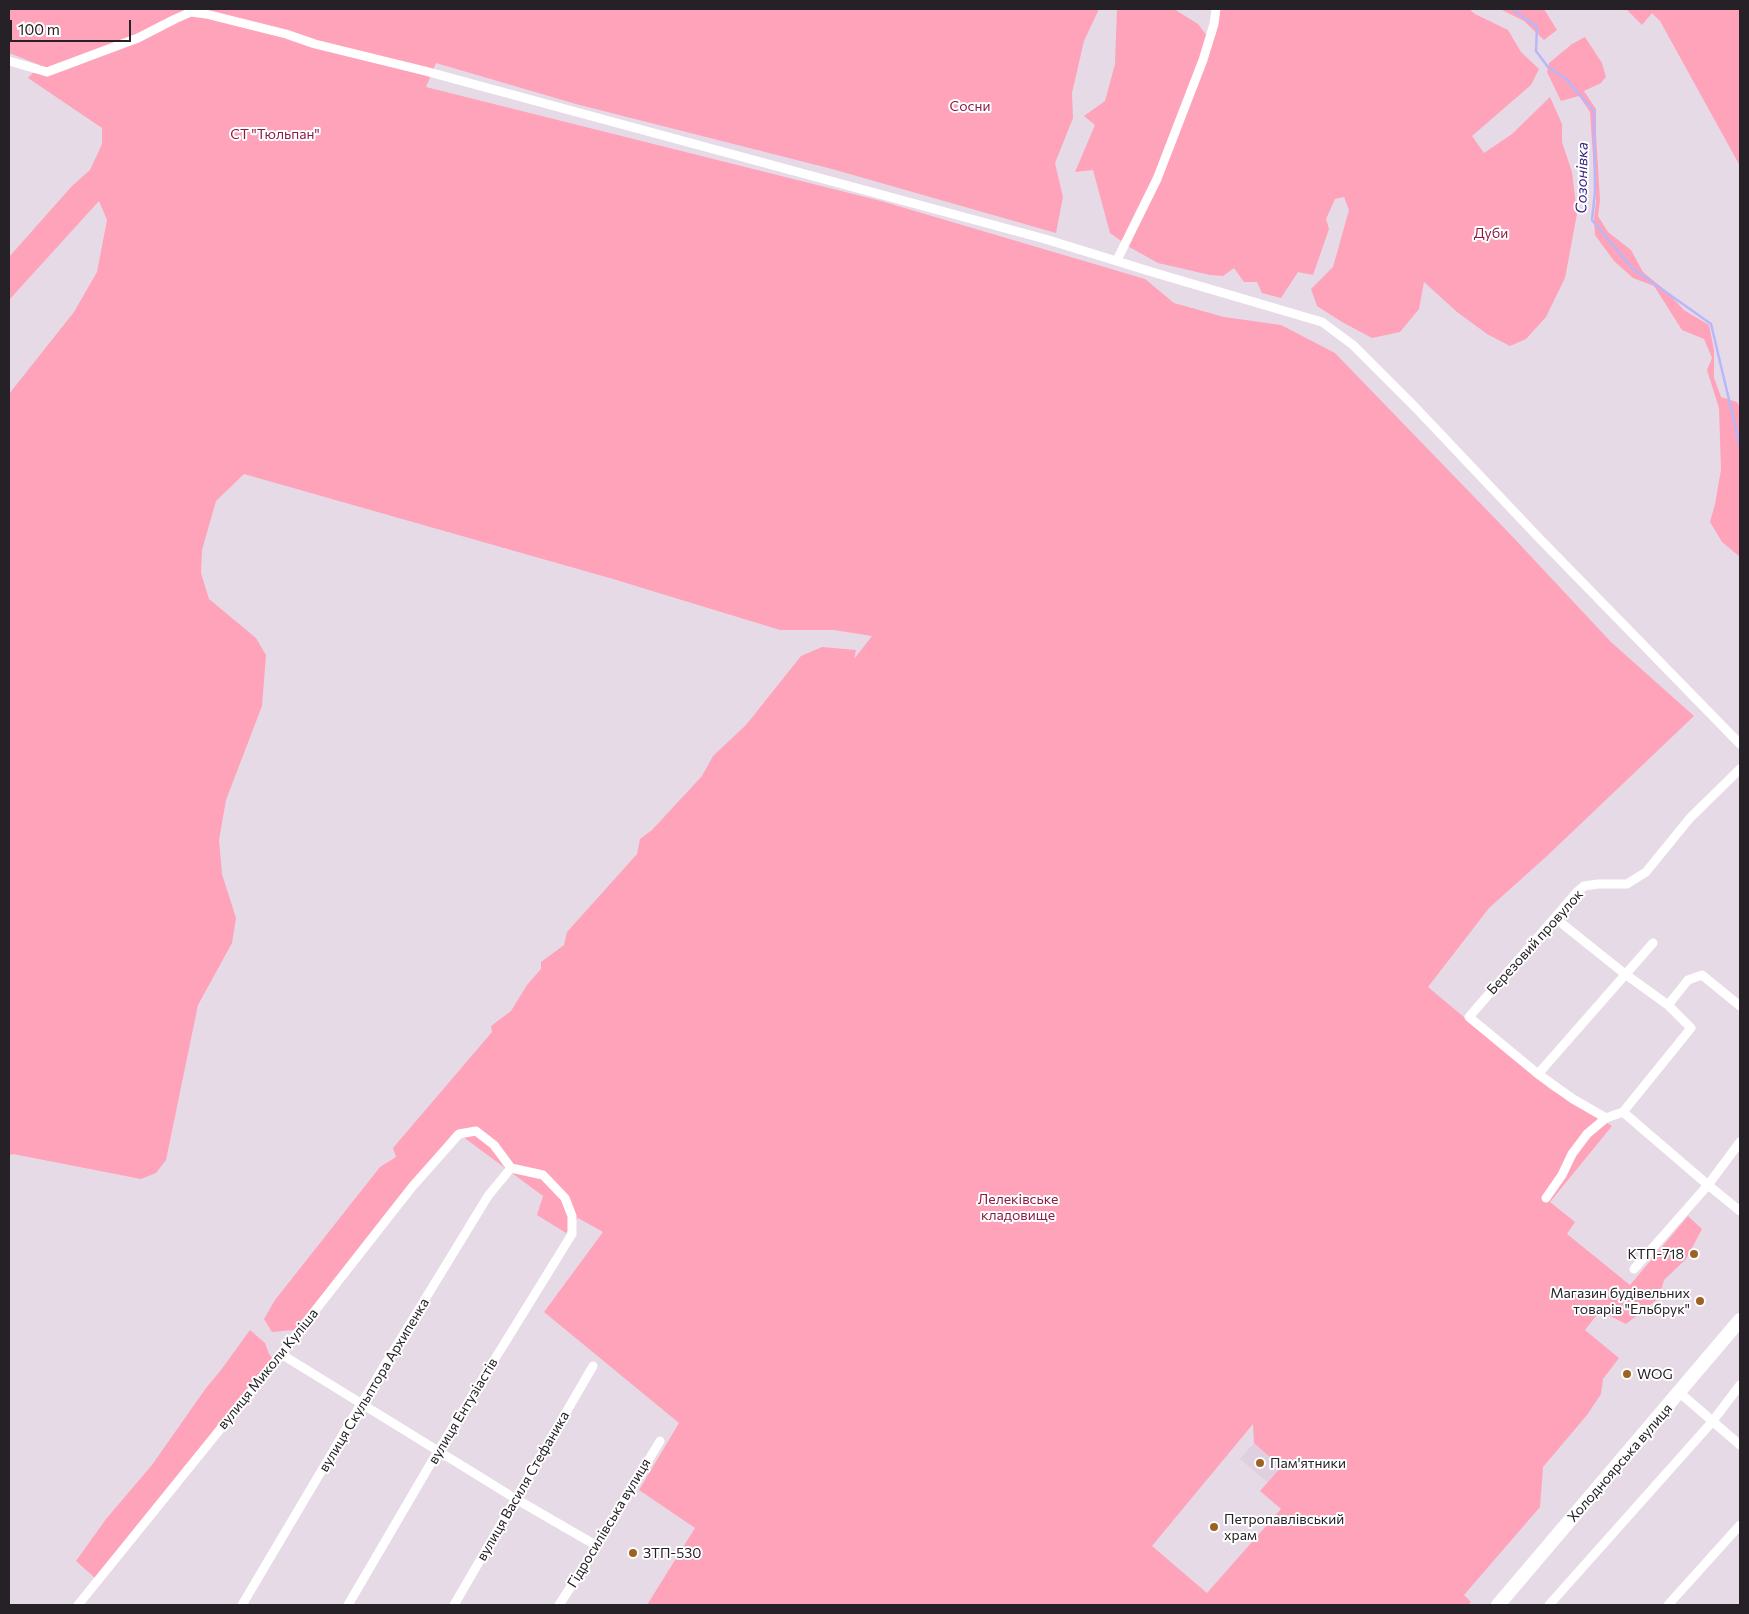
<!DOCTYPE html>
<meta charset="utf-8">
<style>
body{margin:0}
#map{position:relative;width:1749px;height:1614px;overflow:hidden;background:#e7dae7;font-family:Commissioner,sans-serif}
canvas{display:block}
.frame{position:absolute;inset:0;border:10px solid #252126;pointer-events:none}
.scale{position:absolute;left:10px;top:20px;width:121px;height:22px;box-sizing:border-box;border:2px solid #252126;border-top:0;padding-left:6px;font-size:15px;line-height:18px;white-space:nowrap;color:#252126;-webkit-text-stroke:4px #fff;paint-order:stroke}
</style>
<div id="map">
<canvas width="1749" height="1614"></canvas>
<div class="frame"></div>
<div class="scale">100 m</div>
</div>
<script>
const ctx = document.querySelector('canvas').getContext('2d');
ctx.lineJoin = 'round';
function paint(path, color) {
  ctx.fillStyle = color;
  ctx.fill(path, 'evenodd');
}
function shape(rows) {
  const path = new Path2D();
  for (const r of rows) {
    path.moveTo(r[0], r[1]);
    for (let i = 2; i < r.length; i += 2) path.lineTo(r[i], r[i + 1]);
  }
  return path;
}
function trace(path, color, width, dash) {
  ctx.strokeStyle = color;
  ctx.lineWidth = width;
  ctx.lineCap = dash ? 'butt' : 'round';
  ctx.setLineDash(dash || []);
  ctx.stroke(path);
}
function drawText(font, color, halo, rows, align = 'center') {
  ctx.font = font + ' Commissioner,sans-serif';
  ctx.lineWidth = 4;
  ctx.setLineDash([]);
  ctx.textBaseline = 'middle';
  ctx.strokeStyle = halo;
  ctx.fillStyle = color;
  for (const [text, x, y, turn = 0] of rows) {
    ctx.save();
    ctx.translate(x, y);
    ctx.rotate((+turn || 0) * Math.PI / 180);
    ctx.textAlign = isNaN(turn) ? turn : align;
    if (halo) ctx.strokeText(text, 0, 0);
    ctx.fillText(text, 0, 0);
    ctx.restore();
  }
}
const built = shape([
 [1254,1443,1281,1467,1267,1482,1240,1459]
]);
const green = shape([
 [9,9,1099,9,1084,41,1072,93,1073,118,1055,163,1063,197,1056,233,832,169,576,104,436,63,426,87,881,201,1145,279,1174,303,1224,317,1281,325,1335,353,1510,534,1611,642,1694,716,1548,855,1489,908,1428,987,1550,1089,1612,1126,1550,1202,1575,1222,1567,1234,1630,1285,1688,1216,1702,1229,1686,1259,1664,1280,1659,1298,1626,1324,1600,1311,1585,1330,1619,1358,1603,1379,1601,1394,1587,1415,1543,1467,1540,1507,1464,1595,1471,1602,1468,1605,647,1605,695,1528,639,1490,679,1423,544,1312,603,1232,578,1218,566,1233,537,1215,543,1196,455,1131,294,1330,272,1332,264,1319,275,1300,380,1167,396,1157,393,1148,492,1032,491,1026,511,1011,527,985,541,969,541,962,564,945,567,932,637,854,640,839,652,830,702,776,713,756,746,725,801,656,822,647,856,650,854,659,872,636,834,630,780,630,613,579,244,474,216,501,202,550,201,573,209,599,256,638,266,655,262,706,226,800,219,840,222,874,236,918,232,943,198,1005,166,1160,156,1173,141,1179,13,1154,9,1155,9,394,74,312,97,272,107,220,99,201,9,300,9,257,72,186,90,170,102,144,102,128,28,78,40,65,9,53],
 [1253,1424,1254,1443,1281,1467,1260,1491,1281,1509,1207,1593,1152,1546],
 [1117,9,1174,9,1198,24,1208,37,1216,34,1220,9,1469,9,1475,14,1508,30,1521,52,1539,69,1531,85,1472,136,1484,153,1512,134,1550,97,1562,124,1562,142,1572,172,1577,214,1565,278,1546,317,1526,339,1510,346,1487,334,1457,312,1424,282,1419,309,1400,332,1372,338,1342,322,1317,306,1311,289,1333,267,1349,210,1344,197,1335,199,1326,219,1329,229,1313,275,1298,272,1281,298,1262,293,1257,282,1244,282,1234,268,1223,276,1210,275,1158,263,1131,248,1110,233,1093,170,1075,172,1095,125,1084,116,1105,101,1115,64],
 [1500,9,1544,9,1557,30,1544,40,1524,21],
 [1626,9,1740,9,1740,166,1660,21,1652,13,1642,25],
 [1585,37,1602,63,1606,77,1601,83,1584,91,1596,109,1596,134,1600,200,1598,216,1608,232,1631,250,1643,272,1666,291,1684,310,1709,325,1714,350,1714,378,1721,397,1737,402,1740,408,1740,557,1722,542,1710,522,1715,504,1721,470,1719,408,1707,370,1712,358,1704,339,1682,330,1654,286,1633,278,1614,261,1595,235,1594,219,1596,201,1590,112,1579,96,1561,101,1547,72,1549,63,1572,44],
 [250,1330,265,1343,269,1354,273,1359,95,1578,76,1561,106,1519,152,1465,206,1388,221,1370]
]);
const stream = shape([
 [1512,9,1537,27,1536,51,1548,67,1565,78,1594,111,1595,192,1592,220,1632,268,1711,324,1740,446]
]);
const street = shape([
 [9,61,47,72,138,38,175,19,191,12,206,14,286,34,315,44,425,71,1045,239,1152,272,1322,322,1353,345,1415,407,1539,538,1740,744],
 [1117,260,1157,179,1203,60,1214,24,1216,9],
 [1668,1005,1688,980,1702,975,1740,1006],
 [1538,1074,1653,943],
 [1623,1112,1708,1185,1740,1211],
 [1606,1118,1573,1099,1538,1074,1469,1017,1577,892,1584,886,1598,884,1627,884,1646,872,1690,818,1740,769],
 [1546,1198,1562,1175,1572,1154,1587,1134,1606,1118,1623,1112,1691,1028,1668,1005,1625,974,1555,918],
 [1634,1269,1708,1185,1740,1142],
 [281,1354,516,1499,597,1546],
 [1680,1393,1740,1445],
 [78,1605,281,1354,412,1187,459,1134,476,1131,494,1145,511,1168,543,1175,565,1198,572,1216,572,1234,438,1451,348,1605],
 [242,1605,361,1404,488,1196,511,1168],
 [454,1605,593,1366],
 [559,1605,597,1546,660,1441],
 [1549,1605,1712,1422,1740,1385],
 [1668,1605,1740,1525]
]);
const primary = shape([
 [1498,1605,1740,1320]
]);
const markers = [
 [1694,1254,5,"#9d6222"],
 [1700,1301,5,"#9d6222"],
 [1627,1374,5,"#9d6222"],
 [1260,1463,5,"#9d6222"],
 [1214,1527,5,"#9d6222"],
 [633,1553,5,"#9d6222"]
];
const parkNames = [
 ["Сосни",970,106],
 ["СТ \"Тюльпан\"",275,134],
 ["Дуби",1491,233],
 ["Лелеківське",1018,1199],
 ["кладовище",1018,1215]
];
const streetNames = [
 ["Березовий провулок",1535,942,-48],
 ["вулиця Миколи Куліша",268,1369,-51],
 ["вулиця Скульптора Архипенка",374,1385,-59],
 ["вулиця Ентузіастів",463,1411,-59],
 ["Холодноярська вулиця",1620,1463,-49],
 ["вулиця Василя Стефаника",523,1486,-60],
 ["Гідросилівська вулиця",609,1523,-59]
];
const poiNames = [
 ["КТП-718",1684,1254,"right"],
 ["Магазин будівельних",1690,1293,"right"],
 ["товарів \"Ельбрук\"",1690,1309,"right"],
 ["WOG",1637,1374],
 ["Пам'ятники",1270,1463],
 ["Петропавлівський",1224,1519],
 ["храм",1224,1535],
 ["ЗТП-530",643,1553]
];
const waterNames = [
 ["Созонівка",1582,178,-89]
];
paint(built, '#e0cee1');
paint(green, '#fea3b9');
trace(stream, '#b7b7fa', 2.5);
trace(street, '#fff', 9);
trace(primary, '#fff', 14);
for (const [x, y, r, color] of markers) {
  const dot = new Path2D();
  dot.arc(x, y, r, 0, 2 * Math.PI);
  ctx.fillStyle = color;
  ctx.fill(dot);
  trace(dot, '#fff', 2);
}
drawText('14px', '#8c1d46', '#fff', parkNames);
drawText('14px', '#252126', '#fff', streetNames);
drawText('14px', '#252126', '#fff', poiNames, 'left');
drawText('italic 15px', '#382684', '#fff', waterNames);
</script>
